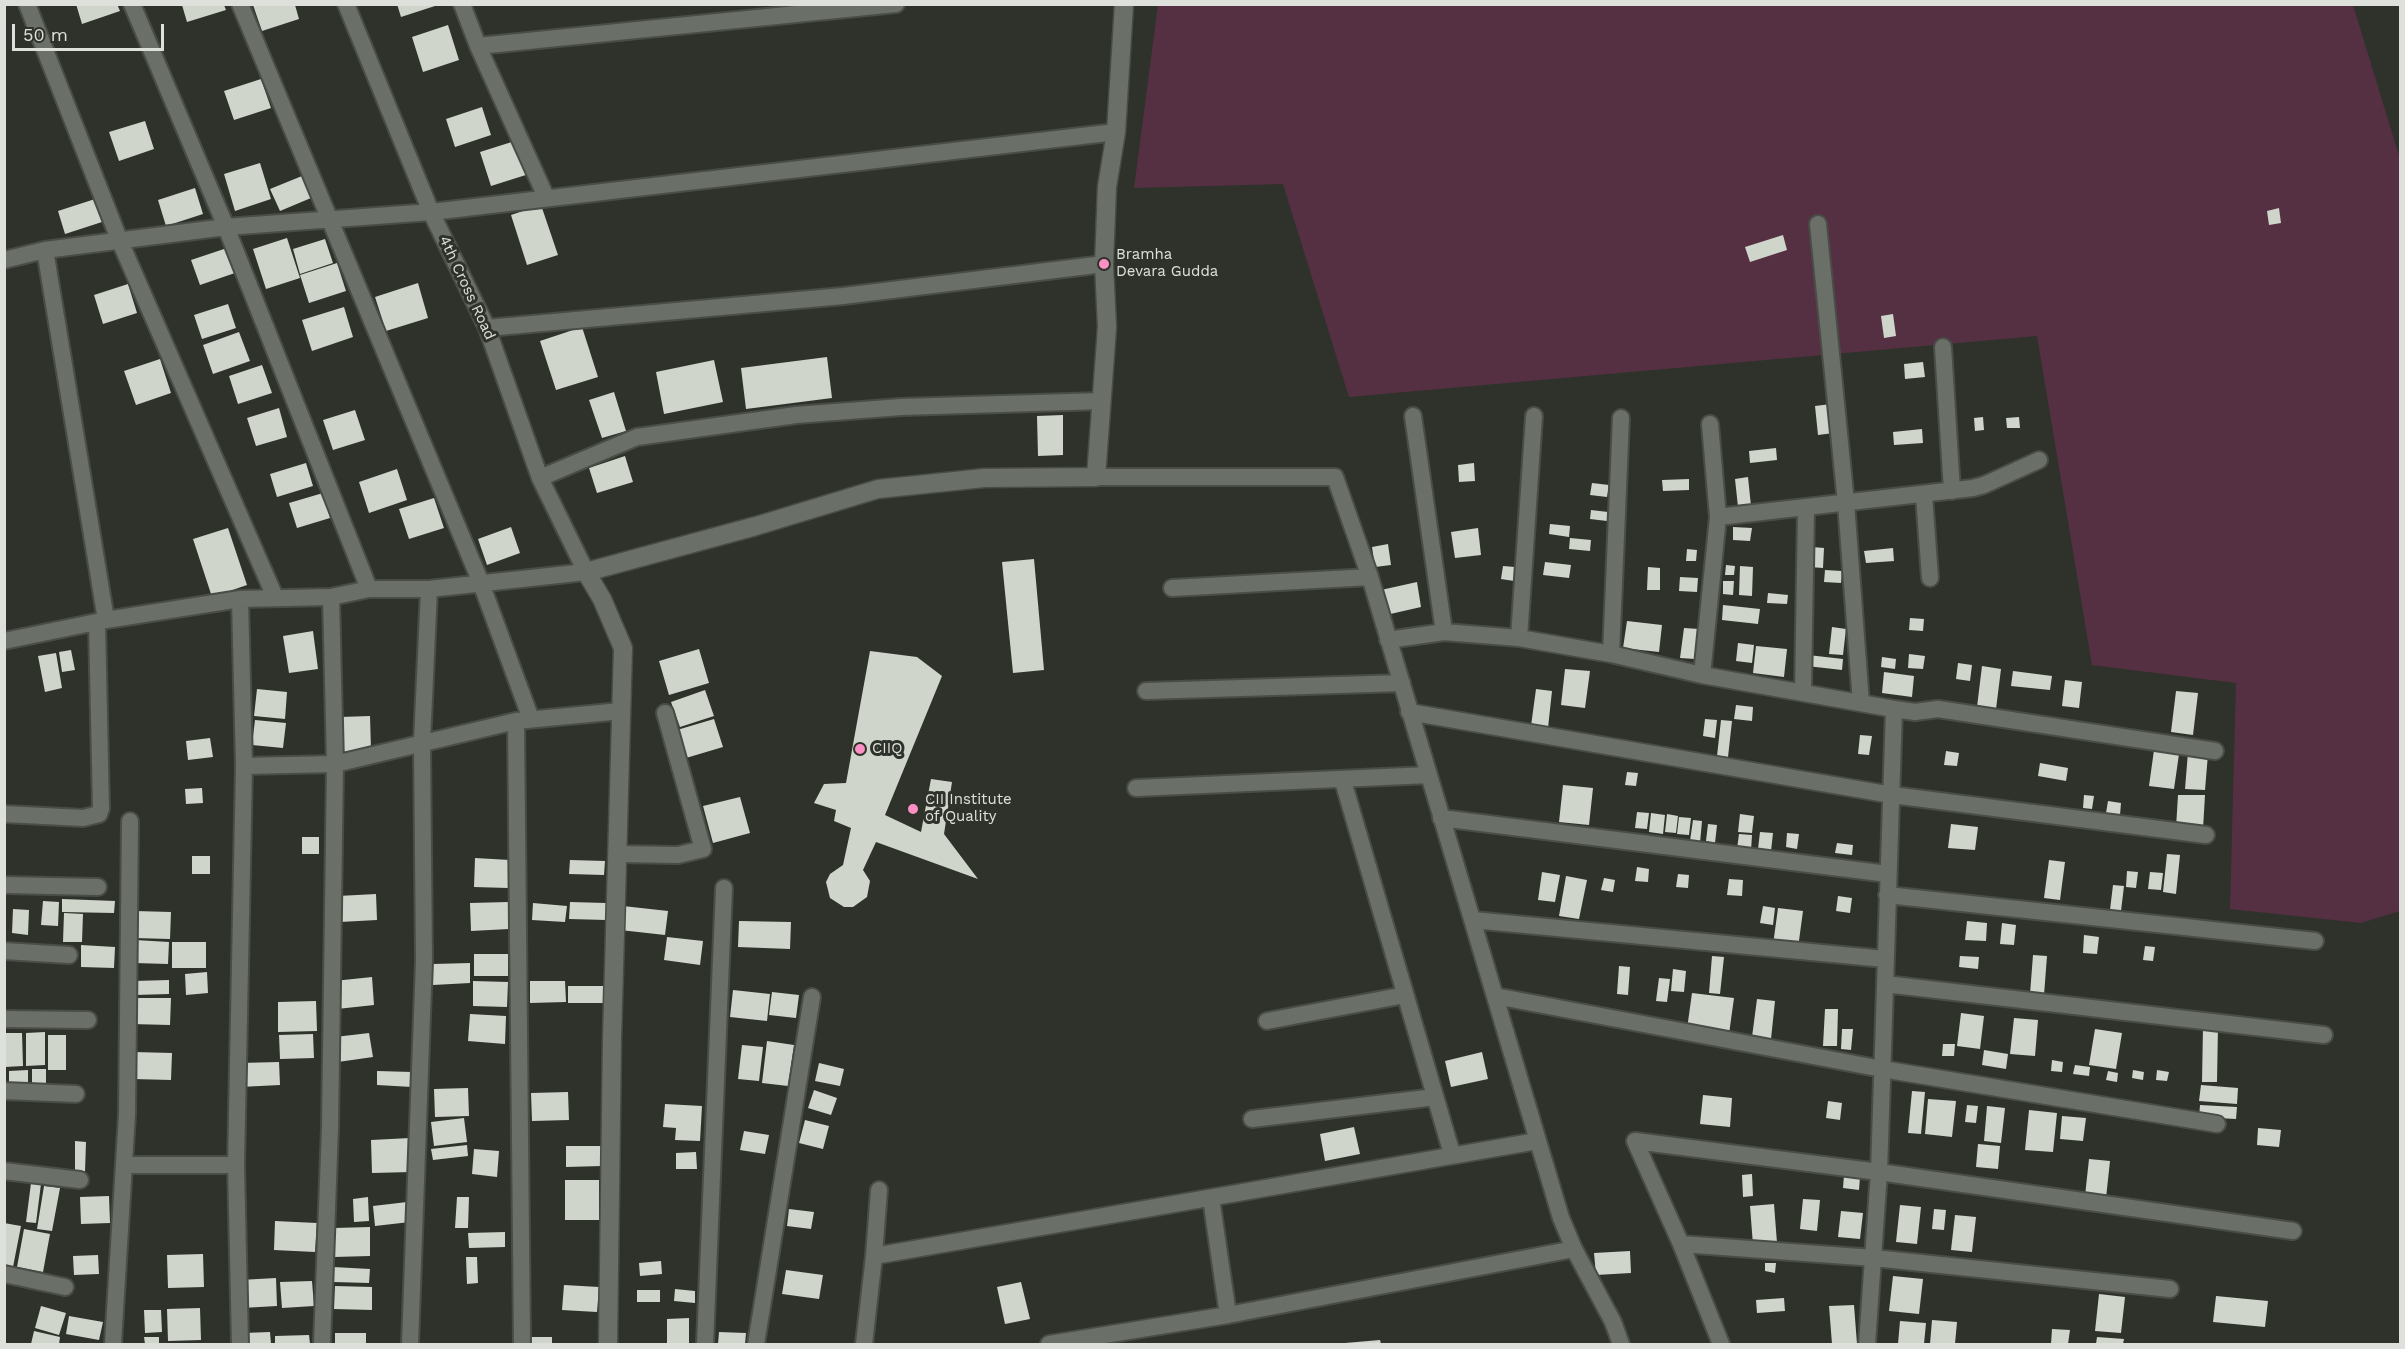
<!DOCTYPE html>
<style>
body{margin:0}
#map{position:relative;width:2405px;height:1349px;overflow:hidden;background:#2e322b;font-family:"Work Sans",sans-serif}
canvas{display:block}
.frame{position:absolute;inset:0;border:6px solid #dde0db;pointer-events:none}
.scale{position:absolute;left:12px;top:24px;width:152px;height:27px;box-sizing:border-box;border:3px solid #dde0db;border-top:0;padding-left:8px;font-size:18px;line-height:21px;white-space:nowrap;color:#dde0db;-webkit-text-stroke:4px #2e322b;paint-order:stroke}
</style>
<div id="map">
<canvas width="2405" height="1349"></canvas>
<div class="frame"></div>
<div class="scale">50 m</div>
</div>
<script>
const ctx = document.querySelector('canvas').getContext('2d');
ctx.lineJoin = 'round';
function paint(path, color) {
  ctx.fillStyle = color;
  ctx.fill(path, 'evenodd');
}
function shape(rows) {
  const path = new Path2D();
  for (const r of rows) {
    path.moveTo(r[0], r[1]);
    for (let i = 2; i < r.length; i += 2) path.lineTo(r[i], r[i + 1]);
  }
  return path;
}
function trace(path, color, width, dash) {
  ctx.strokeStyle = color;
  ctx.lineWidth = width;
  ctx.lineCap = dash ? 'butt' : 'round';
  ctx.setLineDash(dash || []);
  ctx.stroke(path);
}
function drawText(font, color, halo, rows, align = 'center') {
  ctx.font = font + ' "Work Sans",sans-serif';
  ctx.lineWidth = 6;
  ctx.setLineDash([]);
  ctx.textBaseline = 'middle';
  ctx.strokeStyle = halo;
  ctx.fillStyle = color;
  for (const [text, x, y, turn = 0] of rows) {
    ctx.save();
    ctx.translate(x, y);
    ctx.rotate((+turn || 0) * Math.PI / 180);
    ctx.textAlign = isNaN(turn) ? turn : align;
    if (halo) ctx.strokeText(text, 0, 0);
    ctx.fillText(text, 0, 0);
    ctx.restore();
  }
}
const green = shape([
 [1158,5,2353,5,2400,159,2400,911,2361,923,2230,909,2236,683,2092,665,2037,336,1349,397,1283,184,1134,188]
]);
const building = shape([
 [76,4,117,4,120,11,82,24],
 [397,4,438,4,438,5,401,17],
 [182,5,224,5,226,10,187,22],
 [253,5,295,5,299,19,262,31],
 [448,25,459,60,423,72,412,37],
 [261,79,271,108,234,120,224,91],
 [482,107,491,135,455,147,446,119],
 [145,121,154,149,119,161,109,132],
 [518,140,529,174,491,186,480,152],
 [260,163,271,199,235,211,224,174],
 [302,176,311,198,280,211,270,189],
 [195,188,203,214,166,226,158,200],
 [95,199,102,222,65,234,58,211],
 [541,205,558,255,527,265,511,215],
 [2279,208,2281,223,2269,225,2267,211],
 [1783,235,1787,250,1750,262,1745,247],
 [287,238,300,278,266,289,253,249],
 [325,239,333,263,300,274,293,249],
 [227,248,235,273,200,285,191,260],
 [337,263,346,291,309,303,300,275],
 [418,283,428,318,386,331,375,297],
 [128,284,137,313,103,324,94,295],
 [228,304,236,328,202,339,194,315],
 [344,307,353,337,312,351,302,320],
 [1893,314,1896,336,1884,338,1881,316],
 [582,327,598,377,556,390,540,341],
 [239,332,250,361,213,374,203,345],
 [827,357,832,398,746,409,741,368],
 [160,359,171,393,136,405,124,371],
 [714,360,723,402,664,414,656,372],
 [1923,362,1925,377,1905,379,1904,364],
 [262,365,272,393,238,404,229,376],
 [614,392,626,431,602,438,589,400],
 [1831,404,1834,433,1818,435,1815,406],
 [279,408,287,437,256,446,247,418],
 [355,410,365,440,333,450,323,420],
 [1063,415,1063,455,1038,456,1037,416],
 [1983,417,1984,430,1975,431,1974,418],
 [2019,417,2020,428,2007,428,2006,418],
 [1922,429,1923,443,1894,445,1893,432],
 [1776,448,1777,460,1750,463,1749,451],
 [625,456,633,482,597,493,589,468],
 [306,463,313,486,277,497,270,474],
 [1474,463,1475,481,1459,482,1458,465],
 [397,469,407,500,369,513,359,482],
 [1748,477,1751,506,1738,507,1735,479],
 [1689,479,1689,490,1663,491,1662,480],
 [1592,483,1609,485,1607,497,1590,495],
 [323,493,330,518,297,528,289,503],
 [434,498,444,528,409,539,399,509],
 [1591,510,1608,512,1607,521,1590,519],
 [1550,524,1570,526,1569,537,1549,534],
 [511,527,520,553,487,565,478,539],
 [1733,527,1752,528,1750,541,1733,540],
 [228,528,247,585,212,597,193,539],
 [1478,528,1481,555,1455,558,1451,532],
 [1570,538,1591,540,1590,551,1569,549],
 [1388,544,1391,565,1375,567,1372,547],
 [1812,547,1824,548,1823,568,1810,567],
 [1893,548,1894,561,1866,563,1864,551],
 [1687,549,1697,550,1696,561,1686,561],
 [1034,559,1044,670,1013,673,1002,562],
 [1545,562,1571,565,1569,578,1543,575],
 [1726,565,1735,566,1734,575,1725,575],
 [1503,566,1515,567,1514,581,1501,579],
 [1740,566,1753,567,1752,596,1739,595],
 [1648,567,1660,568,1660,590,1647,590],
 [1825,570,1842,571,1841,583,1824,582],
 [1680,577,1698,578,1697,592,1679,591],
 [1723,581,1734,581,1733,595,1723,594],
 [1417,582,1421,607,1386,615,1381,590],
 [1768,593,1788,595,1787,604,1767,603],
 [1723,605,1760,609,1758,624,1722,620],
 [1910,618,1924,619,1923,631,1909,630],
 [1627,621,1662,625,1659,652,1623,648],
 [1832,627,1846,629,1843,655,1829,654],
 [1684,628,1699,629,1695,659,1680,658],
 [313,631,318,669,289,673,283,636],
 [1738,643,1754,645,1752,663,1736,661],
 [1756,646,1787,649,1784,677,1753,673],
 [699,649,709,683,669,695,659,661],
 [71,650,75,670,62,672,59,652],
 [870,651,917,657,942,676,885,815,921,832,931,779,952,782,944,834,978,879,876,842,863,870,870,881,867,897,853,907,844,907,830,898,826,882,830,874,843,865,851,828,834,821,836,810,814,803,824,784,846,783],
 [56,653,62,688,45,692,38,656],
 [1909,654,1925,656,1923,669,1908,668],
 [1808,655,1843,659,1842,670,1807,666],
 [1882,657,1896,659,1895,669,1881,667],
 [1958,663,1972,665,1970,681,1956,679],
 [1982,666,2001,669,1996,709,1977,707],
 [1565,669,1590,671,1585,708,1561,705],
 [2013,671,2052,676,2050,690,2011,686],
 [1884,672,1914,676,1912,697,1882,693],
 [2065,680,2082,682,2079,708,2062,706],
 [257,689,287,692,285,719,254,716],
 [1536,689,1552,691,1548,728,1531,726],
 [705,690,714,716,680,727,671,702],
 [2176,691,2198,693,2193,735,2171,732],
 [1736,705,1753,707,1752,721,1734,719],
 [370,716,371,750,341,752,340,717],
 [714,719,723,747,686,758,677,730],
 [1705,719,1717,720,1715,738,1703,736],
 [255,720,286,723,283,748,252,745],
 [1721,720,1732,721,1728,757,1717,756],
 [1860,735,1872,736,1869,755,1858,754],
 [210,738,213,757,188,760,186,741],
 [2154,750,2179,754,2174,789,2149,786],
 [1946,751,1959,753,1957,766,1944,765],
 [2188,752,2208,754,2205,790,2185,789],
 [2040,763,2068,768,2066,781,2038,776],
 [1627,772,1638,773,1636,786,1625,785],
 [1563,785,1593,788,1589,825,1559,822],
 [202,788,203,803,186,804,185,789],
 [2084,795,2094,796,2092,809,2083,808],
 [2178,795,2205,795,2203,829,2176,828],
 [740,797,750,833,713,843,703,806],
 [2108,801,2121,803,2120,815,2106,813],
 [1637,812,1649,813,1647,829,1635,828],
 [1651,813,1665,815,1663,834,1649,832],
 [1667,814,1678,816,1676,833,1665,832],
 [1740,814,1754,816,1752,833,1738,832],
 [1679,817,1691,818,1689,835,1677,834],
 [1693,820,1702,821,1700,843,1690,841],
 [1708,824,1717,825,1715,843,1706,841],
 [1951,824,1978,827,1975,850,1948,848],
 [1760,832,1773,833,1771,851,1758,849],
 [1787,833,1799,834,1797,849,1786,847],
 [1739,834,1752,835,1751,851,1737,849],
 [302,837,319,837,319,854,302,854],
 [1837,843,1853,845,1852,855,1835,853],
 [2167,854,2180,855,2176,894,2163,892],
 [192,856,210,856,210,874,192,874],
 [475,858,510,860,508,888,474,887],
 [570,860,605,861,604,875,569,874],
 [2049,860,2065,862,2060,900,2044,898],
 [1637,867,1649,869,1648,882,1635,881],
 [2127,871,2138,872,2136,888,2126,887],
 [1542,872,1560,875,1555,902,1538,900],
 [2150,872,2163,873,2161,890,2148,889],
 [1678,874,1689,875,1688,888,1676,887],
 [1566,876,1587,880,1579,919,1559,916],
 [1604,878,1615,880,1613,892,1601,890],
 [1729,879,1743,880,1742,896,1727,895],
 [2113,885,2124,886,2121,911,2110,910],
 [376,894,377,920,340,922,338,896],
 [1838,896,1852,898,1850,913,1836,911],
 [62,899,115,901,114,913,62,912],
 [43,901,59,902,58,926,41,925],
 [508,902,509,929,471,931,470,903],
 [570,902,606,903,606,920,569,919],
 [533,903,567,906,565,922,532,920],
 [623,906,668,911,665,935,620,930],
 [1763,906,1775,908,1773,925,1760,923],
 [1778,908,1803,911,1798,948,1773,945],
 [13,909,29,910,28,935,12,933],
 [135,911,171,912,170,939,134,938],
 [64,913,83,914,82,942,63,942],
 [739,921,791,922,790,949,738,947],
 [1967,921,1987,923,1986,941,1965,940],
 [2002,923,2016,925,2014,945,2000,944],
 [2084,935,2099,937,2097,954,2083,953],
 [667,937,703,941,700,965,664,960],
 [135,940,169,942,168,964,134,963],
 [172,942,206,942,206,968,172,968],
 [81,945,115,947,114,968,81,967],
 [2145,946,2155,947,2153,961,2143,960],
 [474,954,508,954,508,976,474,976],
 [2033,955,2047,956,2044,995,2030,994],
 [1712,956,1724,957,1720,994,1709,993],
 [1960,956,1979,957,1978,969,1959,967],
 [470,963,470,983,433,985,433,964],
 [1619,966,1630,967,1628,995,1617,994],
 [1673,969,1686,971,1684,992,1671,991],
 [207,972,208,993,186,995,185,974],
 [372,977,374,1005,337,1009,334,981],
 [1659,978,1670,979,1667,1002,1656,1001],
 [169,980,169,994,135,995,134,981],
 [473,981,508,982,507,1007,473,1006],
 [530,981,565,981,566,1002,530,1003],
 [568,986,607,986,607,1003,568,1003],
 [733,990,770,994,767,1021,730,1017],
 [772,992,799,995,796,1018,769,1015],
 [1692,993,1734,998,1729,1034,1687,1029],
 [132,998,171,998,170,1025,131,1024],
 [1757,999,1775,1001,1771,1039,1752,1037],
 [316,1001,317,1031,278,1032,278,1002],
 [1825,1009,1838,1009,1837,1046,1823,1046],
 [1961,1013,1984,1016,1980,1049,1957,1046],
 [470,1014,506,1016,505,1044,468,1041],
 [2014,1018,2038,1020,2035,1056,2010,1054],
 [2203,1026,2218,1026,2217,1082,2202,1082],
 [1842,1029,1853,1029,1851,1050,1841,1049],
 [2095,1029,2122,1033,2116,1069,2089,1065],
 [45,1032,45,1065,26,1066,26,1033],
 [5,1033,22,1033,23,1066,5,1067],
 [369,1033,373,1057,338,1062,335,1037],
 [313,1034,314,1058,280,1059,279,1035],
 [48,1035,66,1035,66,1070,48,1070],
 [767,1041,794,1045,788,1086,762,1083],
 [1943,1044,1955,1044,1954,1056,1942,1056],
 [742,1045,763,1047,759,1081,738,1079],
 [1984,1050,2008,1054,2006,1069,1982,1065],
 [134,1052,172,1053,171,1080,133,1079],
 [1482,1052,1488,1079,1451,1087,1445,1061],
 [2052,1060,2063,1062,2062,1072,2051,1071],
 [279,1062,280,1085,240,1087,239,1063],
 [819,1063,844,1069,840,1086,815,1081],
 [2075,1065,2090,1067,2089,1076,2073,1074],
 [32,1069,46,1069,46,1090,32,1090],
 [28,1070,28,1084,9,1084,9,1071],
 [2133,1070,2144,1072,2143,1080,2132,1078],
 [2157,1070,2169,1072,2167,1081,2156,1080],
 [377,1071,412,1072,412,1087,377,1085],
 [2108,1071,2118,1073,2117,1082,2106,1080],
 [2201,1085,2238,1088,2237,1104,2199,1101],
 [468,1088,469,1116,435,1117,434,1089],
 [814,1090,837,1098,831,1115,808,1108],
 [1912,1091,1925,1092,1921,1134,1908,1133],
 [568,1092,569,1120,532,1121,531,1093],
 [1703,1095,1732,1098,1730,1127,1700,1124],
 [1928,1099,1956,1101,1952,1137,1925,1134],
 [1828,1101,1842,1103,1840,1120,1826,1118],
 [665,1104,702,1106,700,1141,675,1140,676,1128,663,1127],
 [1967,1105,1978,1106,1976,1123,1965,1122],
 [2200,1105,2237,1107,2236,1119,2199,1117],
 [1987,1106,2005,1108,2001,1143,1984,1141],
 [2029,1110,2057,1113,2053,1152,2025,1150],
 [2062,1116,2086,1118,2083,1141,2060,1139],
 [464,1118,467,1142,434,1146,431,1122],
 [805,1120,829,1126,823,1149,799,1143],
 [1354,1127,1360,1154,1325,1161,1320,1134],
 [2258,1128,2281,1130,2279,1147,2257,1145],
 [744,1131,769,1135,765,1154,740,1150],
 [410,1138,412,1172,372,1173,371,1140],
 [75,1141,86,1142,85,1172,75,1172],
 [1978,1144,2000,1146,1998,1169,1976,1167],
 [467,1145,468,1156,433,1160,431,1149],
 [566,1146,602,1146,602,1166,566,1167],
 [474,1149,499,1151,497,1177,472,1174],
 [696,1152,697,1169,676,1169,676,1153],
 [2089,1159,2110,1161,2106,1198,2085,1196],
 [1752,1174,1753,1196,1743,1197,1742,1175],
 [1844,1175,1860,1177,1859,1190,1843,1188],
 [565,1180,599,1180,599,1220,565,1220],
 [31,1183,41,1184,36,1223,26,1222],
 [44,1186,60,1188,52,1231,37,1229],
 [109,1196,110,1223,81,1224,80,1197],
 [368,1197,369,1221,354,1222,353,1199],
 [457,1197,469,1197,468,1228,455,1228],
 [1803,1199,1820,1200,1817,1231,1800,1229],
 [407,1202,410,1222,375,1226,373,1206],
 [1774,1204,1777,1243,1753,1245,1750,1206],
 [1900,1205,1921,1207,1917,1244,1896,1242],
 [789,1209,814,1212,811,1229,787,1226],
 [1934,1209,1946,1210,1944,1230,1932,1229],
 [1841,1211,1863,1213,1860,1239,1838,1237],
 [1955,1215,1976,1217,1972,1252,1951,1250],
 [275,1221,317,1223,315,1252,274,1250],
 [4,1223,21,1226,13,1267,4,1266],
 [370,1227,370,1256,334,1257,334,1228],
 [24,1229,50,1234,43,1272,17,1267],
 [505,1232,505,1247,469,1248,468,1233],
 [1630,1251,1631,1273,1596,1275,1594,1253],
 [203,1254,204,1287,168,1288,167,1255],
 [98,1255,99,1274,74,1275,73,1256],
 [466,1257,477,1257,478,1283,467,1284],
 [661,1261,662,1274,640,1276,639,1263],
 [1765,1263,1776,1263,1775,1273,1765,1271],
 [333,1267,370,1269,369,1283,333,1282],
 [786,1270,823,1275,819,1299,782,1294],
 [1893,1276,1923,1279,1919,1314,1889,1311],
 [276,1278,277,1306,242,1308,240,1280],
 [312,1281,314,1306,282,1308,280,1282],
 [1021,1282,1030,1319,1005,1324,997,1287],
 [564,1285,599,1287,597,1312,562,1310],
 [335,1286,372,1287,372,1310,334,1309],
 [675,1289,695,1291,695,1303,674,1301],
 [637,1290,660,1290,660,1302,637,1302],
 [2099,1294,2125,1297,2121,1333,2095,1331],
 [2216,1296,2268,1301,2265,1327,2213,1322],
 [1784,1298,1785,1311,1757,1313,1756,1300],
 [1854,1305,1857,1344,1832,1344,1829,1306],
 [41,1306,66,1313,59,1335,35,1328],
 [200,1308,201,1340,168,1341,167,1309],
 [144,1310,161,1310,162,1332,145,1333],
 [69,1316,103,1322,99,1340,66,1334],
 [689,1318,689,1343,667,1344,667,1319],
 [1932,1320,1957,1322,1955,1344,1930,1344],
 [1900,1321,1926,1323,1924,1344,1898,1344],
 [2052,1329,2070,1330,2068,1344,2051,1344],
 [34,1331,60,1337,59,1344,31,1344],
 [270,1332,271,1344,244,1344,243,1333],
 [719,1332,746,1333,745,1344,718,1344],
 [335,1333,366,1333,366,1344,335,1344],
 [309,1335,310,1344,275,1344,275,1336],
 [144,1337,159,1337,159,1344,145,1344],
 [529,1337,552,1337,552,1344,529,1344],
 [2097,1337,2124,1339,2123,1344,2096,1344],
 [1380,1340,1381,1344,1345,1344,1345,1343]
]);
const street = shape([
 [27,4,119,239,275,597],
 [132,4,226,227,369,589],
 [240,4,481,583,531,719],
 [462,4,478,46],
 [546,197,478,46,896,4],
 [1818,224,1846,503,1861,703],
 [45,250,106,620,240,599],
 [4,260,45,250,226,227,431,212,1116,132],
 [487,328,843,296,1104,264],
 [1943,347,1952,491],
 [1413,416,1444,632],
 [1710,424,1718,517],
 [1096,477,1335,477,1370,577,1561,1218,1574,1249,1613,1322,1621,1344],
 [540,478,637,437,796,415,901,407,1102,401],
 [1924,495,1930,578],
 [1172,588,1370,577],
 [1519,638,1534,416],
 [1388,640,1444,632,1519,638,1611,654,1702,675,1894,709,1879,1172,1867,1344],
 [4,641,106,620],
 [1611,654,1621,418],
 [1702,675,1718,517,1973,488,1984,485,2039,460],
 [1146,691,1402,683],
 [1803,692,1806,508],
 [1894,709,1915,712,1938,709,2215,751],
 [1409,712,1892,795,2206,835],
 [516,721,522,1344],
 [244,766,335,764,516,721,621,711],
 [1343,781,1452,1154],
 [1136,788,1429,775],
 [4,814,83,818,99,814,101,809,97,622],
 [1441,818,1888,874],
 [618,854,678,855,703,849,665,713],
 [4,885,98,887],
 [1887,895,2315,941],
 [1473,920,1885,959],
 [4,951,69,955],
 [1885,984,2324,1035],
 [1495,996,1882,1069,2217,1124],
 [4,1019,88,1020],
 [1267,1021,1405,995],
 [4,1091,76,1094],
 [1252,1119,1435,1097],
 [124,1165,236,1165],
 [4,1171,80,1180],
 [1211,1198,1228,1315],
 [1681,1244,1635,1141,1879,1172,2293,1231],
 [874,1256,879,1190],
 [4,1274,65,1287],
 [113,1344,127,1114,130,821],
 [240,1344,236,1165,244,766,240,599,331,597,369,589,429,589,586,572,540,478,487,328,431,212,346,4],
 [322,1344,330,1127,335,764,331,597],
 [410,1344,424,961,422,742,429,589],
 [705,1344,724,888],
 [756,1344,812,997],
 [864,1344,874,1256,1537,1141],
 [1049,1344,1228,1315,1574,1249],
 [1721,1344,1681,1244,1874,1258,2170,1289]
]);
const secondary = shape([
 [608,1344,612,1039,623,648,602,599,586,572,756,526,878,489,984,478,1096,477,1107,327,1104,264,1107,187,1116,132,1124,4]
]);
const markers = [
 [1104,264,6,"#fc8fc3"],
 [860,749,6,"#fc8fc3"],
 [913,809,6,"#fc8fc3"]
];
const poiNames = [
 ["Bramha",1116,255],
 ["Devara Gudda",1116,272],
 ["CIIQ",872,749],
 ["CII Institute",925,800],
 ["of Quality",925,817]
];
const streetNames = [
 ["4th Cross Road",467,288,65]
];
paint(green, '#553042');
paint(building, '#cfd5cb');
trace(street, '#4a4d47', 20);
trace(secondary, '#4a4d47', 21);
trace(street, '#6a6f67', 16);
trace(secondary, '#6a6f67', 18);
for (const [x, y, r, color] of markers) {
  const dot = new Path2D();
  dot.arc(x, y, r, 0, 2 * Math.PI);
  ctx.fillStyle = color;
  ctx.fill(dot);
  trace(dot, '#2e322b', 2);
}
drawText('15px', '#dde0db', '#2e322b', poiNames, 'left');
drawText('15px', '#dde0db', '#2e322b', streetNames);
</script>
